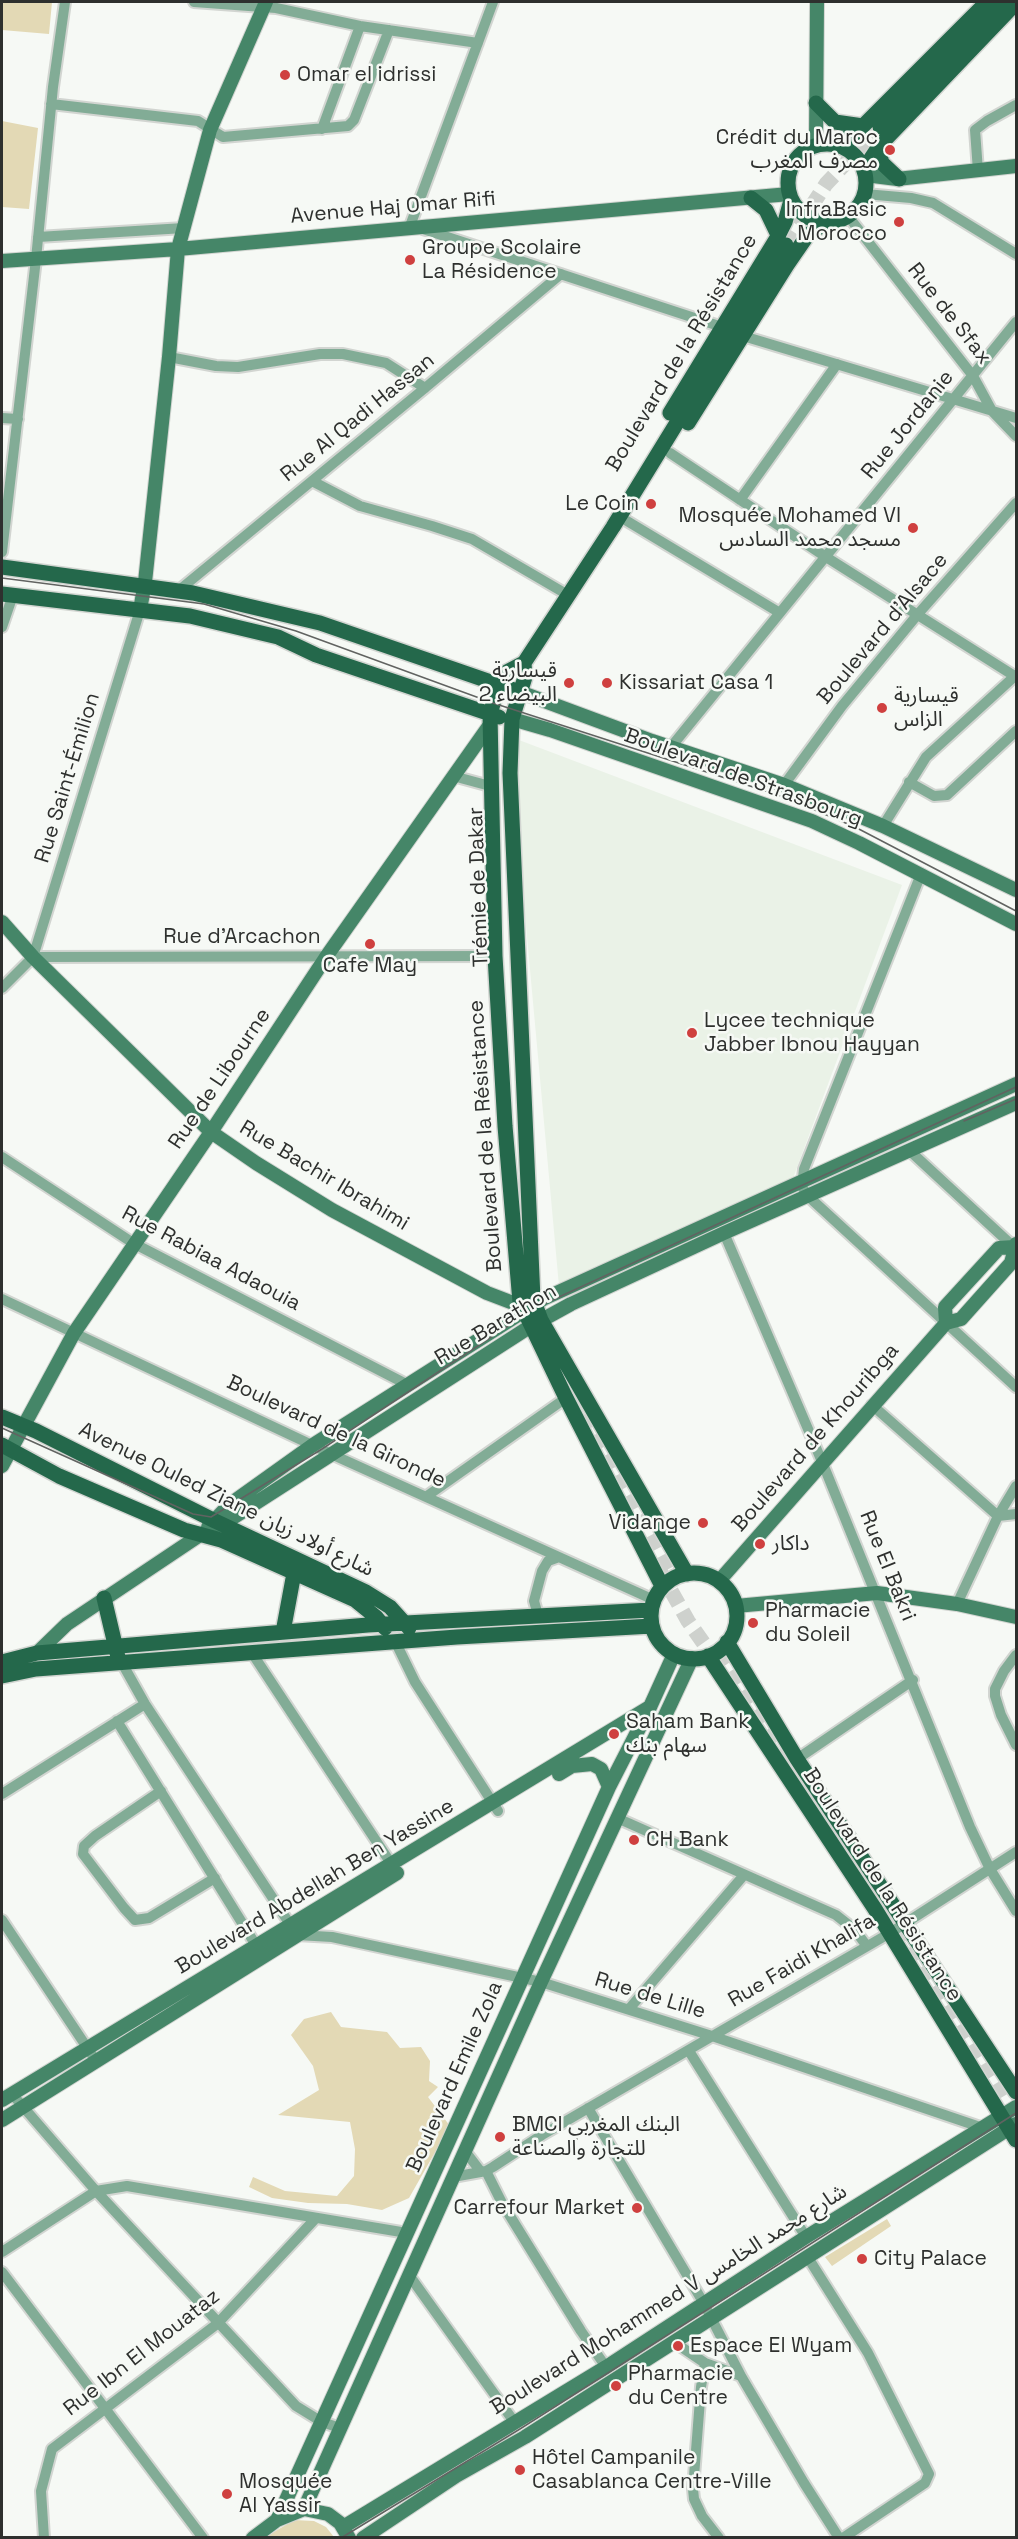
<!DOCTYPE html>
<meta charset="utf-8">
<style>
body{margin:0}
#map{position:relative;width:1018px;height:2539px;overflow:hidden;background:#f6f9f5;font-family:"Space Grotesk",sans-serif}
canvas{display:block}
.frame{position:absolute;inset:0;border:3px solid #2e302e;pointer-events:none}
</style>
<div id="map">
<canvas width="1018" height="2539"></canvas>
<div class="frame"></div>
</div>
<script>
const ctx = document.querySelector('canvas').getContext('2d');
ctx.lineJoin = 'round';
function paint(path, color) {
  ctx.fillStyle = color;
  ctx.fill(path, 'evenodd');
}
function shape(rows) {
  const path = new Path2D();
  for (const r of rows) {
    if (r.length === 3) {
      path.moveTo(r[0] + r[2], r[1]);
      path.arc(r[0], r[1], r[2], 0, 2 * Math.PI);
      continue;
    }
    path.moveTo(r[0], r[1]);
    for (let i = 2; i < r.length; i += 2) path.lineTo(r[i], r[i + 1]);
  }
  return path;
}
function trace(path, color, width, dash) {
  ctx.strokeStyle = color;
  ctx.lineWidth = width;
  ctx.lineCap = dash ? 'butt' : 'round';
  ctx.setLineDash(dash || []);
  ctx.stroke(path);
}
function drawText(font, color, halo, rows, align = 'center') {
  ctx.font = font + ' "Space Grotesk","Noto Sans Arabic",sans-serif';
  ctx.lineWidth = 5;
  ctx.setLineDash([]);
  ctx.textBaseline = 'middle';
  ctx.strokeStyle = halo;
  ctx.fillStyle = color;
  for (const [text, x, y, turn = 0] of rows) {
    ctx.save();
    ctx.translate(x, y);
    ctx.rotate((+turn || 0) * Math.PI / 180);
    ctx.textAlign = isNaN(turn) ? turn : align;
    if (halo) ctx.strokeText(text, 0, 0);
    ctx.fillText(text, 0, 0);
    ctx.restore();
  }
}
const built = shape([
 [511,737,902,885,792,1181,559,1286,511,762]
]);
const green = shape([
 [2,2,52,2,49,34,2,30],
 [2,121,38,128,29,209,2,207],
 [331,2012,341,2027,387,2032,400,2048,421,2047,430,2061,429,2081,438,2087,428,2097,450,2126,409,2198,382,2210,347,2204,308,2203,272,2198,249,2187,253,2177,285,2191,337,2196,354,2176,355,2149,350,2122,278,2115,319,2090,313,2066,291,2035,304,2019],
 [887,2219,891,2226,832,2266,825,2257],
 [294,2520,314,2521,326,2527,334,2537,264,2538]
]);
const primaryTunnel = shape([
 [786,245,826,184,880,127],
 [587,1413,675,1580],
 [660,1571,688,1621,719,1665],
 [718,1652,796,1770],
 [899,1927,1016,2120]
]);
const street = shape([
 [194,2,276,8,360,26,478,43],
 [51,104,198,121,223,137,348,126,354,120,389,30],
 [322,129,360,26],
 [978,171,975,130,987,121,1016,105],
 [865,194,911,198,933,203,1016,254],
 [848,216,973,376,992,411,1016,436],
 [410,226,493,2],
 [423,229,722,327],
 [38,237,184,228],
 [743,336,1016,418],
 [169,357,216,366,238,367,320,354,343,354,386,363,425,388],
 [2,418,18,419],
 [670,453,826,557,1016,677],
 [312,481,360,506,432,526,472,539,568,595],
 [740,500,837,364],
 [627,521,780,613],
 [2,552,36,259,53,87,65,2],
 [178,591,425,388,561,274],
 [2,627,13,595],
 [671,747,1016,322],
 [453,776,490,786],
 [909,782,934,796,947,795,1016,731],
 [784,785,842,706,918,614,1016,503],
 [883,826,926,757,1016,675],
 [921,874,804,1169,802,1187,809,1197,1016,1387],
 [33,957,140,610],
 [2,988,33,957,495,956],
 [910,1151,1016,1249],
 [2,1157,133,1243,408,1385],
 [724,1233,823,1464,970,1827,990,1869,1016,1911],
 [2,1299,331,1454,654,1600],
 [872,1405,998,1516,1016,1514],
 [427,1496,566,1398],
 [957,1604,998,1516,1016,1486],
 [538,1615,534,1601,542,1571,548,1561,559,1557],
 [396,1643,415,1682,498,1811],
 [252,1653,394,1868],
 [1016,1655,1004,1671,995,1689,995,1696,1001,1715,1016,1745],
 [122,1663,145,1704,297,1935,332,1937,541,1982,712,2036,983,2128],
 [117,1721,257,1947],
 [797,1759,913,1680],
 [161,1791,95,1836,84,1846,83,1854,124,1908,135,1920,149,1918,215,1878],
 [2,1794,145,1704],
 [617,1818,836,1915,855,1930,866,1945],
 [2,1920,96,2061],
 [629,2009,744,1875],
 [689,2051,806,2237],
 [12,2094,96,2191,296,2406,322,2422,340,2428],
 [588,2108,703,2302,741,2376,705,2363,674,2342],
 [465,2151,481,2172],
 [486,2171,502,2203,581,2331,606,2367],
 [453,2177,486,2171,493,2167,542,2135,890,1933,1016,1852],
 [2,2252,96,2191,127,2186,407,2233],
 [807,2256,868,2353,929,2474,925,2483,843,2538],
 [2,2272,203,2538],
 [409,2275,515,2423],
 [705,2363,701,2387,693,2489,694,2499,702,2516,719,2538],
 [741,2376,804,2483,839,2538],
 [44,2538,41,2491,52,2449,217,2324,316,2218]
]);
const secondary = shape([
 [816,145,817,2],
 [865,175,897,179,1016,166],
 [2,261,178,249,789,194],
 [140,610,145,582,169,357,178,249,210,130,266,2],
 [520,692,652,741,784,785,883,826,1016,890],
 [512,719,550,730,812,821,859,843,1016,924],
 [2,922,33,957,211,1132,256,1163,332,1210,487,1293,521,1306],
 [946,1323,945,1307,999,1248,1014,1247],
 [2,1466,74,1333,211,1132,326,957,489,726],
 [208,1527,229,1505,313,1445,543,1299,1016,1084],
 [719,1581,946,1323,961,1319,1011,1263,1016,1244],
 [736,1606,877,1593,957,1604,1016,1617],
 [37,1653,67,1624,200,1535,234,1517,531,1326,571,1304,724,1233,1016,1103],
 [559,1774,572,1766,592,1764,601,1769,609,1787],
 [2,2100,648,1708],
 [2,2120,397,1873],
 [304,2509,541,1982,692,1658],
 [277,2520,609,1787,650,1707,674,1654],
 [343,2527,606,2367,806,2237,1016,2107],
 [253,2538,277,2520,304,2509,328,2514,340,2523,349,2538],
 [363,2538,456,2476,525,2437,1016,2124]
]);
const primary = shape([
 [816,103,835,122,863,126],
 [880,127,1002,2],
 [827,183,39],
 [835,145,857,132,987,2],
 [880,145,879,152,882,163,899,179],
 [864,169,880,145,1016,3],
 [751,198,766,210,778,235],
 [670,413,777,238,785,222,791,200],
 [688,423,787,265,807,236,824,223],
 [2,567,193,593,320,623,520,692],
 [2,594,190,616,278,637,316,655,499,717],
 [524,663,525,677,512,719,510,773,533,1299,541,1320,687,1574],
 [2,1417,36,1431,215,1521,366,1592,390,1607,409,1628],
 [2,1445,59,1476,184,1530,221,1540,355,1600,376,1617,385,1628],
 [694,1616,43],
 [662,1586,566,1398,520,1302,505,1126,495,956,490,715,498,685,507,672,524,663,613,527,786,245],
 [104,1598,118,1657],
 [283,1632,294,1573],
 [727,1642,797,1759,1016,2092],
 [708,1656,875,1909,1016,2140],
 [2,1662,37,1653,368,1625,651,1610],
 [2,1676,36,1669,457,1637,652,1626]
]);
const tram = shape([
 [2,578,204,604,296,631,493,703,784,797,855,827,1016,911],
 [964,1121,1016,1099],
 [2,1428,193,1514,211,1517,322,1449,535,1308,1016,1087],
 [341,2538,520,2429,1016,2113]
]);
const markers = [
 [285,75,6,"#cf403f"],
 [890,150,6,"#cf403f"],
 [899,222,6,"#cf403f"],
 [410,260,6,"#cf403f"],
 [651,504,6,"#cf403f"],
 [913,528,6,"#cf403f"],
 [569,683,6,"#cf403f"],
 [607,683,6,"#cf403f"],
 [882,708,6,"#cf403f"],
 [370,944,6,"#cf403f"],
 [692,1033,6,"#cf403f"],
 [703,1523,6,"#cf403f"],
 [760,1544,6,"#cf403f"],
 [753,1623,6,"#cf403f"],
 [614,1734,6,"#cf403f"],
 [634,1840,6,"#cf403f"],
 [500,2137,6,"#cf403f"],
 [637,2208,6,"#cf403f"],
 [862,2259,6,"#cf403f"],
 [678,2346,6,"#cf403f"],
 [616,2386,6,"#cf403f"],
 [520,2470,6,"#cf403f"],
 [227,2494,6,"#cf403f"]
];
const poiNames = [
 ["Omar el idrissi",297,75],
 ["Crédit du Maroc",878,138,"right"],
 ["مصرف المغرب",878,162,"right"],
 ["InfraBasic",887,210,"right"],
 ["Morocco",887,234,"right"],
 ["Groupe Scolaire",422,248],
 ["La Résidence",422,272],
 ["Le Coin",639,504,"right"],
 ["Mosquée Mohamed VI",901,516,"right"],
 ["مسجد محمد السادس",901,540,"right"],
 ["قيسارية",557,671,"right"],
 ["البيضاء 2",557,695,"right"],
 ["Kissariat Casa 1",619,683],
 ["قيسارية",894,696],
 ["الزاس",894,720],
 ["Cafe May",370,966,"center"],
 ["Lycee technique",704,1021],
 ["Jabber Ibnou Hayyan",704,1045],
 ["Vidange",691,1523,"right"],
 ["داكار",772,1544],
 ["Pharmacie",765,1611],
 ["du Soleil",765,1635],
 ["Saham Bank",626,1722],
 ["سهام بنك",626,1746],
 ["CH Bank",646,1840],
 ["BMCI البنك المغربي",512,2125],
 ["للتجارة والصناعة",512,2149],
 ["Carrefour Market",625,2208,"right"],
 ["City Palace",874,2259],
 ["Espace El Wyam",690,2346],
 ["Pharmacie",628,2374],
 ["du Centre",628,2398],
 ["Hôtel Campanile",532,2458],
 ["Casablanca Centre-Ville",532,2482],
 ["Mosquée",239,2482],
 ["Al Yassir",239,2506]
];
const streetNames = [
 ["Avenue Haj Omar Rifi",393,208,-5],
 ["Rue de Sfax",949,314,52],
 ["Boulevard de la Résistance",682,353,-59],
 ["Rue Al Qadi Hassan",358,418,-39],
 ["Rue Jordanie",908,425,-51],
 ["Boulevard d'Alsace",883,629,-50],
 ["Rue Saint-Émilion",68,778,-73],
 ["Boulevard de Strasbourg",743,778,20],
 ["Trémie de Dakar",479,887,-92],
 ["Rue d'Arcachon",242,937],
 ["Rue de Libourne",220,1079,-56],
 ["Boulevard de la Résistance",486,1136,-94],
 ["Rue Bachir Ibrahimi",324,1176,31],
 ["Rue Rabiaa Adaouia",211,1259,28],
 ["Rue Barathon",496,1325,-31],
 ["Boulevard de la Gironde",336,1432,25],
 ["Boulevard de Khouribga",816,1438,-49],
 ["Avenue Ouled Ziane شارع أولاد زيان",226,1500,26],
 ["Rue El Bakri",887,1566,68],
 ["Boulevard de la Résistance",882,1885,57],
 ["Boulevard Abdellah Ben Yassine",315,1887,-31],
 ["Rue Faidi Khalifa",802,1961,-30],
 ["Rue de Lille",650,1996,17],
 ["Boulevard Emile Zola",455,2077,-66],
 ["Boulevard Mohammed V شارع محمد الخامس",669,2300,-32],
 ["Rue Ibn El Mouataz",142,2353,-38]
];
paint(built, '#eaf2e7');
paint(green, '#e3d9b5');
trace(primaryTunnel, '#ced1cd', 15, [15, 8]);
trace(street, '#d2d5d1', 14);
trace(secondary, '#d2d5d1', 16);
trace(primary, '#d2d5d1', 18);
trace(street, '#82ac96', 10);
trace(secondary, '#458668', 14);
trace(primary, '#24684b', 15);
trace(tram, '#616361', 1.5);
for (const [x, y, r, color] of markers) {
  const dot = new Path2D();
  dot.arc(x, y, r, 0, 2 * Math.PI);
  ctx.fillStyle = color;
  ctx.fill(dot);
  trace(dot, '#f6f9f5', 2);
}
drawText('21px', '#2e302e', '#f6f9f5', poiNames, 'left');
drawText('21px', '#2e302e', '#f6f9f5', streetNames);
</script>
